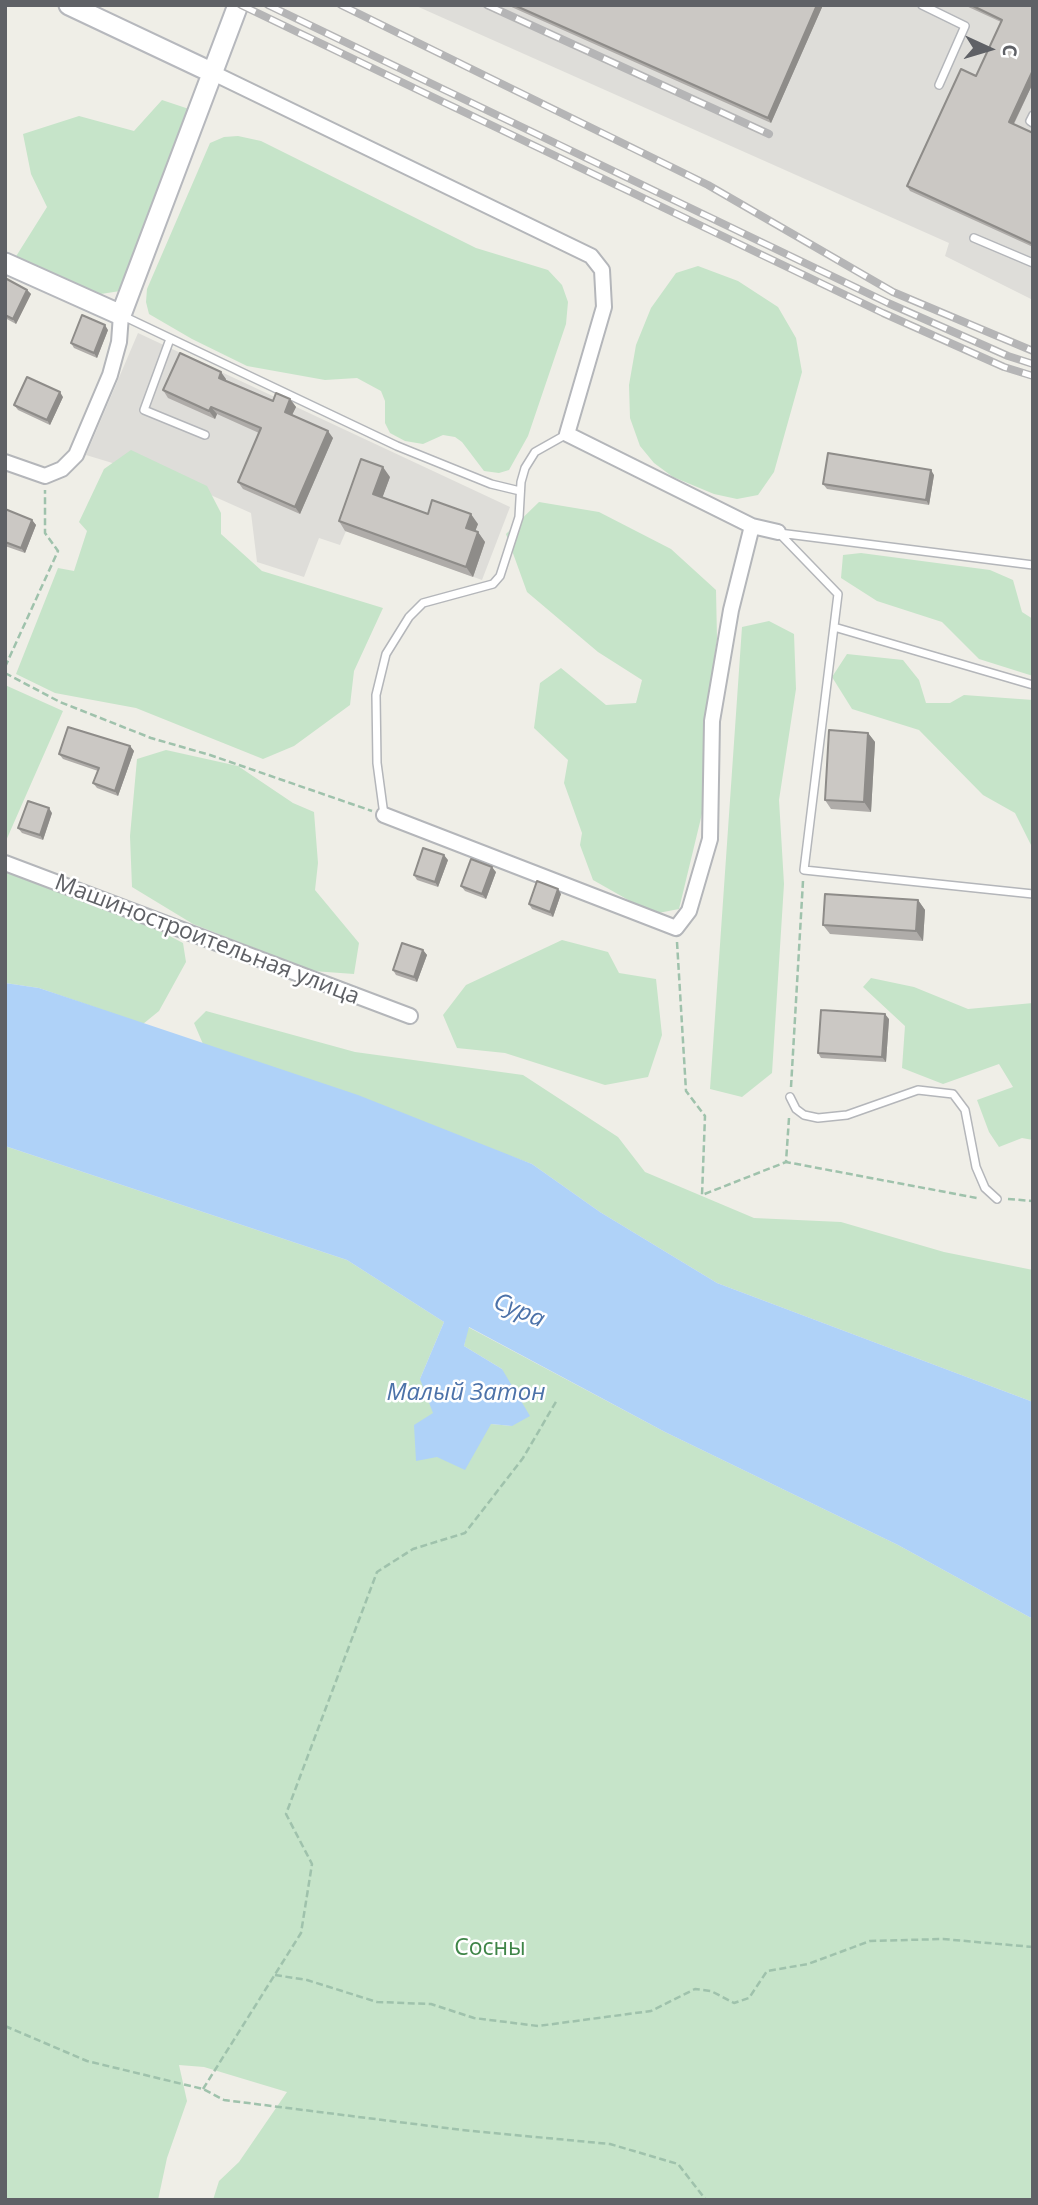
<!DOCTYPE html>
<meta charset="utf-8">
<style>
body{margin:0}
#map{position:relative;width:1038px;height:2205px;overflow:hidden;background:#efeee7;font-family:"Open Sans",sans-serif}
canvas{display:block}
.frame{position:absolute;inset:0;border:7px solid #5f6166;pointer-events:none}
.north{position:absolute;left:954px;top:14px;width:70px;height:70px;-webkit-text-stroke:5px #fff;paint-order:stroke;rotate:94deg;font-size:19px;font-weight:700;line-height:28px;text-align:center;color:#5f6166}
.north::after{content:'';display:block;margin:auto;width:24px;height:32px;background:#5f6166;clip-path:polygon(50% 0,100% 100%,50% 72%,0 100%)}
</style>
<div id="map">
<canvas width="1038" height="2205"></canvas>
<div class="frame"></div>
<div class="north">С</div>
</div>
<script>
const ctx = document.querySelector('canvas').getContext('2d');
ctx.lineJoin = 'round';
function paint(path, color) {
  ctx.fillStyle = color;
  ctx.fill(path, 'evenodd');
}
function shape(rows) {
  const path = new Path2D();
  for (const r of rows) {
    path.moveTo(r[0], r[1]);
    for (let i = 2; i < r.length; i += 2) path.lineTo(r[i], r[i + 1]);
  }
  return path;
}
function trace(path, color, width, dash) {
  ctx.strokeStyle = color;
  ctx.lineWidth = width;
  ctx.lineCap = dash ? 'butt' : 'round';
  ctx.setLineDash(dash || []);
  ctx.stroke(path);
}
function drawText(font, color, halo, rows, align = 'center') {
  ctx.font = font + ' "Open Sans",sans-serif';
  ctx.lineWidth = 5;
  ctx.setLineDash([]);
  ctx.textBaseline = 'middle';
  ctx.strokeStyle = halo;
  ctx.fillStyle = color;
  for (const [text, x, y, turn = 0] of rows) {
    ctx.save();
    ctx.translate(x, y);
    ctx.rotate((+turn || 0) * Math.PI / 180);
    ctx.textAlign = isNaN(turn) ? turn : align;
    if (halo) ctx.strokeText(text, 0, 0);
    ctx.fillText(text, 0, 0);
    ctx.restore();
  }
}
const industrial = shape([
 [414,5,1033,5,1033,300,945,256,949,243],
 [138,333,510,507,482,580,346,531,340,545,319,538,304,577,257,562,251,513,195,488,86,455]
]);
const green = shape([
 [162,100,192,110,120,291,88,296,15,258,47,207,31,174,23,134,79,116,134,131],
 [238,136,261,141,476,248,548,270,562,285,568,302,566,324,528,436,509,470,499,473,484,471,462,442,455,437,443,435,423,444,405,441,390,433,385,423,385,401,381,391,357,378,325,380,247,366,192,339,149,314,146,302,147,289,210,143,224,137],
 [698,266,738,281,778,307,796,338,802,372,774,472,758,495,737,499,714,494,673,477,654,463,640,446,630,418,629,385,636,345,651,308,676,273],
 [131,450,207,486,221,513,221,534,262,571,383,608,354,671,350,705,294,746,263,759,136,708,55,693,16,674,58,568,74,571,87,531,79,522,104,469],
 [539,502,599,512,671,549,716,590,717,639,706,716,707,793,679,909,653,914,593,880,580,845,582,833,564,783,568,760,534,728,540,683,561,668,606,705,636,703,642,680,598,652,527,592,506,534],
 [861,553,990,570,1013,580,1022,612,1033,619,1033,676,979,659,942,622,877,601,841,578,843,555],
 [769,621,794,634,796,689,779,800,784,884,772,1073,742,1097,710,1089,742,627],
 [847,654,903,660,919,680,926,703,950,703,964,695,1033,700,1033,849,1015,813,983,795,919,730,852,709,832,677],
 [5,685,63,711,5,843],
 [166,750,238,766,293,803,314,812,318,863,315,890,359,943,354,974,313,971,193,924,132,887,130,836,137,759],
 [5,868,100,900,183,943,186,962,159,1011,143,1024,39,988,5,983],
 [562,940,608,952,619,973,656,979,662,1035,648,1077,605,1085,505,1053,457,1048,443,1015,466,985],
 [871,978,914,987,968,1009,1033,1003,1033,1140,1022,1138,999,1147,989,1132,977,1100,1013,1087,999,1064,943,1084,902,1068,905,1026,863,987],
 [206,1011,355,1052,523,1075,618,1137,645,1172,754,1218,841,1222,944,1252,1033,1270,1033,1402,717,1283,600,1212,532,1164,203,1044,194,1023],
 [5,1146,347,1260,444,1322,420,1379,491,1424,512,1426,502,1369,464,1346,468,1327,665,1432,898,1545,1033,1619,1033,2200,213,2200,219,2181,239,2162,287,2092,204,2067,179,2065,187,2101,167,2158,158,2200,5,2200]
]);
const water = shape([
 [5,983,39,988,358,1095,532,1164,600,1212,717,1283,1033,1402,1033,1619,898,1545,665,1432,469,1327,464,1346,502,1369,530,1416,512,1426,491,1424,465,1470,437,1457,416,1461,414,1425,433,1413,420,1379,444,1322,347,1260,5,1146]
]);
const path = shape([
 [5,667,58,551,45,533,45,490],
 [5,673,60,702,151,738,210,755,372,811],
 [677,942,686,1091,705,1116,702,1195,786,1162],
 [791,1087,803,881],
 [789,1118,786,1162,977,1198],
 [1008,1199,1033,1201],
 [275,1975,307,1980,377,2002,431,2004,474,2018,538,2026,651,2011,695,1989,711,1991,734,2003,749,1998,767,1971,808,1964,870,1941,943,1939,1033,1947],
 [5,2026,87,2061,203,2089,224,2100,462,2130,610,2144,678,2164,706,2200],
 [203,2089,301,1933,312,1864,286,1814,377,1572,413,1549,465,1533,523,1458,557,1400]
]);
const service = shape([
 [922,5,965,26,939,85],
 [1033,115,1030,121,1033,123],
 [974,238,1033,263],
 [121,315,397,446,491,484,520,491],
 [170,339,144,410,205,435],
 [778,532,838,594,804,870,1033,894],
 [779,533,1033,565],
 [834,627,1033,685],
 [384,815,377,763,376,695,386,654,409,617,423,603,493,584,500,576,519,517,521,482,525,468,535,452,567,434],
 [790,1097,796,1109,804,1115,818,1118,847,1115,918,1090,953,1094,965,1110,976,1167,985,1188,997,1199]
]);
const minor = shape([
 [213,73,591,256,602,270,604,307,567,434,752,526,778,532],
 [5,462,45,476,62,469,76,455,110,375,119,342,121,315],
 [384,815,676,928,689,911,710,839,712,721,731,610,752,526],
 [5,863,410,1016]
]);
const secondary = shape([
 [69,5,213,73],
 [5,263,121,315,238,5]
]);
const rail = shape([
 [241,5,883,313,1004,367,1033,376],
 [268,5,888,303,1008,356,1033,364],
 [341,5,708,185,893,292,1033,351],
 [487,5,769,134]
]);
const wall = shape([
 [507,5,823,5,771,123],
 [964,5,1033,5,1033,83,1014,124,1033,133,1033,247,910,191,907,186,976,76,1001,22],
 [5,278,27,290,31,294,16,324,5,318],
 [108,330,97,358,74,348,71,343],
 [226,379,226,381,273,401,290,399,296,407,292,415,333,438,300,514,243,489,238,482,259,433,217,414,215,419,168,398,163,390],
 [63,397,50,425,18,410,14,405],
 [934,475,929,505,827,489,823,484],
 [390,477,382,498,428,514,478,524,475,531,478,532,485,542,473,577,345,531,339,521],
 [5,509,32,520,36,525,25,553,5,546],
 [868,733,875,742,871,812,831,809,825,800],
 [130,746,134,751,118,796,97,788,93,783,98,771,63,759,59,754],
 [52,813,43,840,22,833,18,828],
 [448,860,438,887,417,880,414,875],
 [496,872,486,899,465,891,461,886],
 [561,894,553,917,532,909,529,904],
 [918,900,925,910,923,941,830,934,823,925],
 [423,950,427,955,417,982,396,975,393,970],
 [889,1019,886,1062,821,1058,818,1053]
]);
const shadedWall = shape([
 [817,5,823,5,771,123,768,118],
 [1033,70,1033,83,1012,127,1009,122],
 [27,290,31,294,16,324,13,319],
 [105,325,108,330,97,358,94,353],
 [221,372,226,379,224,385,219,378],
 [60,392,63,397,50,425,47,420],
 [290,399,296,407,290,419,285,412],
 [211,407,217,414,215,419,209,411],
 [328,431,333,438,300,514,295,507],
 [383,467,390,477,380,504,373,494],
 [931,470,934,475,929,505,926,500],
 [471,514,478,524,473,537,466,528],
 [32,520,36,525,25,553,21,548],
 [478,532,485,542,473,577,466,567],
 [868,733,875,742,871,812,864,802],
 [130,746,134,751,118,796,115,791],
 [49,808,52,813,43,840,40,835],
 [444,855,448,860,438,887,435,882],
 [492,867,496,872,486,899,482,894],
 [558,889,561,894,553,917,550,912],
 [918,900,925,910,923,941,916,931],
 [423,950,427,955,417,982,414,977],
 [885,1014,889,1019,886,1062,882,1057]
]);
const building = shape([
 [514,5,817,5,768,118,514,5],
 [971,5,1033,5,1033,70,1009,122,1033,133,1033,244,907,186,961,69,976,76,1002,20,971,5],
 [5,278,27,290,13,319,5,315,5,278],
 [82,315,105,325,94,353,71,343,82,315],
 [180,353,221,372,219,378,273,401,276,393,290,399,285,412,328,431,295,507,238,482,261,428,211,407,209,411,163,390,180,353],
 [27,377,60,392,47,420,14,405,27,377],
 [828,453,931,470,926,500,823,484,828,453],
 [361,459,383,467,373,494,428,514,432,500,471,514,466,528,478,532,466,567,339,521,361,459],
 [5,509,32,520,21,548,5,542,5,509],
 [68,727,130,746,115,791,93,783,99,768,59,754,68,727],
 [829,730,868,733,864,802,825,800,829,730],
 [28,801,49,808,40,835,18,828,28,801],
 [423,848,444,855,435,882,414,875,423,848],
 [471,859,492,867,482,894,461,886,471,859],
 [537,881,558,889,550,912,529,904,537,881],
 [825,894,918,900,916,931,823,925,825,894],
 [402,943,423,950,414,977,393,970,402,943],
 [821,1010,885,1014,882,1057,818,1053,821,1010]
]);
const streetNames = [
 ["Машиностроительная улица",207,940,21]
];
const parkNames = [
 ["Сосны",490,1948]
];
const waterNames = [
 ["Сура",519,1311,23],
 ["Малый Затон",466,1393]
];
paint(industrial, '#deddd9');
paint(green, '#c6e4c9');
paint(water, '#afd2f8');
trace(service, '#b4b6ba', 10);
trace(minor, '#b4b6ba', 18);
trace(secondary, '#b6b8bd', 23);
trace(path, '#9fc2ac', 2.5, [7, 3.5]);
trace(service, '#fff', 7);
trace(minor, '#fff', 14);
trace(secondary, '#fff', 19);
trace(rail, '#b5b5b6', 8);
trace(rail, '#fff', 5, [16]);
paint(wall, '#afaca9');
paint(shadedWall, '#8e8c89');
paint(building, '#cbc8c4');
trace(building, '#8e8c89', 2);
drawText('23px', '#5f6166', '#fff', streetNames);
drawText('23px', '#3f8548', '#fff', parkNames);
drawText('italic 24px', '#4c72a9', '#fff', waterNames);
</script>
